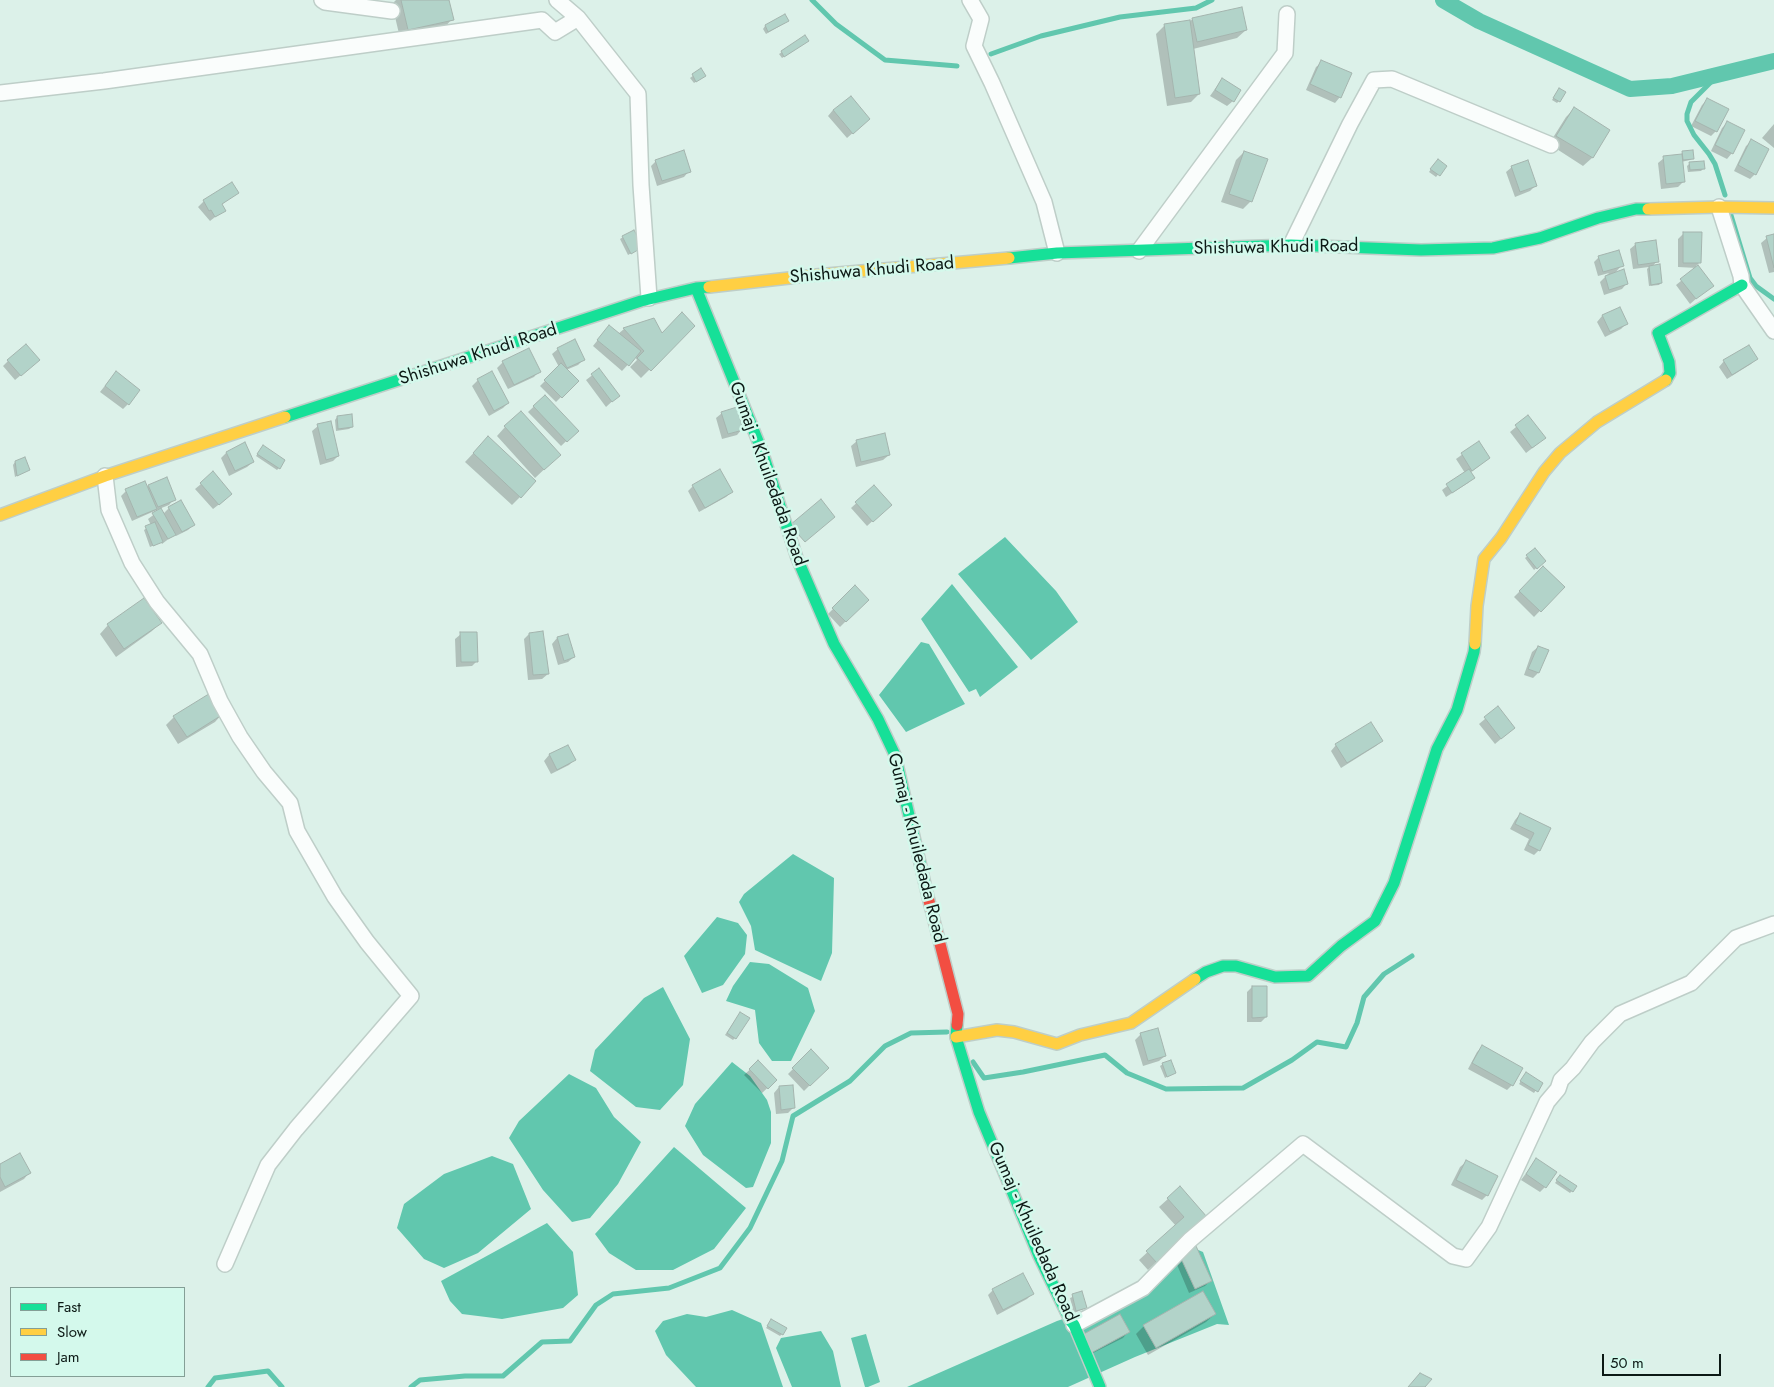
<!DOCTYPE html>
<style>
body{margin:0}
#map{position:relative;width:1774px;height:1387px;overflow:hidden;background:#dcf1e9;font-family:Jost,sans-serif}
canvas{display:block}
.legend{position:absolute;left:10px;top:1287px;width:175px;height:90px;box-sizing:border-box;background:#d4f9ec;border:1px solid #849f96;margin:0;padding:6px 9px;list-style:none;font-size:15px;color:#0c1915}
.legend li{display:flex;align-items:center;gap:10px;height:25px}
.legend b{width:25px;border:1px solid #849f96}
.scale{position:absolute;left:1602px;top:1354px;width:119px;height:22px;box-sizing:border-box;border:2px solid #0c1915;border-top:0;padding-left:6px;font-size:15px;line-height:18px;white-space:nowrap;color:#0c1915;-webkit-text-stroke:4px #d4f9ec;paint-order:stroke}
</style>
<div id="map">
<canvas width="1774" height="1387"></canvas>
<ul class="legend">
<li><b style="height:6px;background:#16e098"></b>Fast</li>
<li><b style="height:6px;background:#ffcf43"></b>Slow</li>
<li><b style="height:6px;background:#f24e42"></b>Jam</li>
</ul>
<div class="scale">50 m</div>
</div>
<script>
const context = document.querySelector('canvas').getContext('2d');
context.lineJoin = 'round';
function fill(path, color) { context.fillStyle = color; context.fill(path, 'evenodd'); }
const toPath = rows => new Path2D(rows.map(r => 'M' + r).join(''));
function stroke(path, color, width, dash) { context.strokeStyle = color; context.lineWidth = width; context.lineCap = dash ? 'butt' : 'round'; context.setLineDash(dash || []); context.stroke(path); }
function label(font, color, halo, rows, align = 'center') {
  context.font = font + ' Jost,sans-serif'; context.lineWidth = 5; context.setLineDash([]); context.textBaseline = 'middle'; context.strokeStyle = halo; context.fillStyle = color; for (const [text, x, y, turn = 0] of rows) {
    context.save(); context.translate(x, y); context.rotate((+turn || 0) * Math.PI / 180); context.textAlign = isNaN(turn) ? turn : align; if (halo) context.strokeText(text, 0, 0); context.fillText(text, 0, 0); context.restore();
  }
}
fill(toPath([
 [1005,537,1056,591,1078,622,1031,660,958,574],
 [952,584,1018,667,980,697,976,689,969,692,921,619],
 [921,642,929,644,965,704,906,732,879,695],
 [793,854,834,878,832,953,821,981,755,950,751,926,739,902,744,894],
 [717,917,738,923,747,935,745,954,723,985,702,993,684,956],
 [750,962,769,964,808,988,815,1011,791,1061,772,1061,759,1043,755,1010,726,1001,733,986],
 [663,987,690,1039,683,1085,660,1110,636,1107,590,1071,595,1050,644,998],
 [732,1062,750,1076,767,1100,771,1112,771,1143,753,1187,746,1188,703,1155,685,1126,695,1104],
 [569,1074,596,1088,614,1117,641,1142,618,1184,590,1218,572,1222,543,1190,509,1138,519,1121],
 [674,1147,746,1208,714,1249,673,1270,636,1270,609,1253,595,1234],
 [492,1156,513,1164,531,1209,478,1253,444,1268,424,1259,397,1228,404,1204,444,1174],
 [547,1223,573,1252,578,1295,563,1308,502,1319,462,1314,450,1301,441,1281],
 [1184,1244,1203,1252,1229,1325,1217,1324,1135,1357,1068,1387,907,1387,1057,1321,1126,1298],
 [732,1310,761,1323,783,1387,696,1387,666,1355,655,1331,663,1321,687,1314,706,1317],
 [821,1331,833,1351,841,1387,792,1387,776,1348,781,1338],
 [866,1334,880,1382,868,1387,865,1387,851,1338]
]), '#61c7ae');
fill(toPath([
 [396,0,448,0,452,19,444,28,400,38,392,4],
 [785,16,785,23,766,34,763,29,765,26],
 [1193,19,1246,30,1237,38,1193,49,1199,94,1191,102,1167,106,1156,34,1165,25,1190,21],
 [805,43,782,58,779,54,782,52],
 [1322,62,1340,97,1335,103,1306,90,1316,67],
 [701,70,702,78,694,83,690,78],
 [1222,79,1233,101,1227,106,1210,96],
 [1557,92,1559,101,1557,103,1552,100],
 [1707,100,1716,131,1711,136,1691,126,1702,105],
 [1574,109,1609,131,1592,158,1583,166,1549,144,1566,117],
 [833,110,863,124,847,138,828,116],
 [1728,122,1732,153,1727,159,1711,151,1722,128],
 [1774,124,1774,148,1762,138],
 [1752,141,1755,174,1750,179,1734,171,1746,146],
 [1244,152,1251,201,1243,209,1221,202,1236,160],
 [1683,153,1693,158,1690,160,1681,162,1683,182,1678,187,1661,189,1658,163,1664,158,1680,156],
 [656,161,689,171,684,177,657,186,651,166],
 [1435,163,1445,166,1436,177,1429,172],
 [1690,163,1703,169,1701,171,1688,172,1687,166],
 [1512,167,1535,186,1530,191,1515,197,1506,172],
 [237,193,221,205,224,210,210,221,198,207,204,201],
 [633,231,639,249,628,255,620,239],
 [1684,233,1700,262,1696,266,1712,285,1690,304,1676,285,1697,268,1678,267,1678,239],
 [1774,236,1774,272,1769,273,1761,243,1767,238],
 [1636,244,1657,261,1652,267,1661,283,1659,285,1649,286,1647,269,1649,267,1633,269,1630,249],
 [1599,257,1622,265,1614,274,1627,283,1622,289,1604,295,1600,282,1609,273,1598,276,1594,262],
 [1619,308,1626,324,1621,329,1605,337,1597,322,1602,316],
 [693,326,641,378,630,367,637,360,635,357,622,371,593,346,604,332,618,334,624,329,662,335],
 [528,349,539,371,534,377,508,389,497,368,503,362],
 [558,349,583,360,578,365,566,370,577,381,556,402,540,386,559,367,552,354],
 [1756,359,1751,364,1727,379,1719,367,1724,361],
 [8,361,33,365,15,380,3,366],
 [599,370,618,396,606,407,586,380],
 [111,378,128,404,123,409,100,392],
 [478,380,508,403,503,408,489,416,472,386],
 [545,396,577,431,561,446,528,412],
 [722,413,742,429,737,435,722,439,716,418],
 [337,417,352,427,349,429,336,431,335,420],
 [1528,417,1539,443,1526,453,1510,432],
 [318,426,338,456,333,461,320,465,312,431],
 [505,427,551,463,535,478,497,436],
 [857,441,889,455,883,460,856,467,851,446],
 [1478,443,1489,458,1470,473,1473,478,1468,483,1446,497,1442,490,1465,473,1456,459],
 [480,446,520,497,512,505,465,462],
 [261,449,279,468,277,470,256,456],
 [226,453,253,462,247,467,229,476,221,458],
 [15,462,28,470,15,477,13,465],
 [201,484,226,499,213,509,195,489],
 [149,486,174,499,169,505,159,509,163,514,169,508,193,525,188,530,176,536,175,534,162,544,161,542,150,547,144,530,151,525,148,519,160,510,159,509,132,521,121,496,126,491,147,488],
 [693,486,731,492,726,497,699,512,688,491],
 [874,487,890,505,867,526,851,508],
 [1535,550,1544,561,1534,570,1525,558],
 [1543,568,1563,587,1534,617,1514,597],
 [855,587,867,600,840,627,828,614],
 [160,623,152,631,116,657,100,634,108,625],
 [461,634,477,661,472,666,456,667,455,639],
 [529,634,548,674,542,679,528,680,524,639],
 [567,635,574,657,568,662,558,665,552,644,557,638],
 [1538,647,1538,673,1533,678,1524,675,1532,652],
 [1498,708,1508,733,1495,744,1479,724],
 [223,713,215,722,178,744,166,725,174,717],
 [1371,724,1381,741,1376,746,1341,768,1331,751,1336,745],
 [567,746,574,760,569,765,551,774,544,761,549,755],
 [1520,814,1550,829,1539,850,1534,855,1524,850,1529,839,1510,829,1515,820],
 [1252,987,1266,1017,1261,1022,1247,1022,1247,992],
 [738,1016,735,1038,733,1040,725,1035],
 [1141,1034,1165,1056,1159,1061,1143,1066,1135,1040],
 [1482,1047,1512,1085,1507,1090,1468,1069,1477,1052],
 [811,1051,827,1068,804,1091,788,1074],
 [758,1062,776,1080,762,1093,744,1075],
 [1163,1064,1174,1073,1165,1078,1160,1066],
 [1524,1076,1541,1083,1534,1093,1519,1084],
 [779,1087,793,1108,788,1113,776,1114,774,1093],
 [1536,1160,1545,1187,1540,1192,1521,1180],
 [1466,1162,1487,1195,1482,1200,1451,1185,1460,1167],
 [0,1166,29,1173,24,1179,0,1192],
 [1558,1179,1572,1191,1570,1193,1555,1183],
 [1180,1188,1197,1226,1148,1270,1139,1260,1176,1226,1159,1207],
 [1180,1255,1211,1280,1205,1286,1189,1293,1175,1260],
 [993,1290,1032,1294,1027,1299,997,1315,988,1295],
 [1082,1293,1086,1308,1074,1313,1070,1298],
 [1215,1314,1206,1322,1148,1355,1136,1334,1144,1326],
 [771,1321,782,1334,780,1336,766,1328],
 [1128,1332,1123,1338,1085,1357,1077,1341]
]), '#0003');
stroke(toPath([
 [812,0,836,24,885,60,957,66],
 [991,54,1041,36,1120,17,1196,8,1212,0],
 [1712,76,1711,82,1691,102,1687,114,1687,121,1694,135,1709,154,1715,164,1725,195],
 [1730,212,1750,278,1756,286,1774,299],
 [973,1062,984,1078,1023,1072,1105,1055,1127,1073,1166,1089,1243,1088,1292,1060,1317,1042,1346,1047,1357,1023,1364,997,1384,974,1412,956],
 [208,1387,215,1378,268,1371,282,1387],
 [411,1387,420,1380,465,1376,503,1376,542,1342,570,1341,596,1305,613,1294,669,1288,720,1268,750,1228,782,1161,793,1116,850,1081,885,1046,911,1033,947,1032]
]), '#61c7ae', 5);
stroke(toPath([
 [1443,0,1479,21,1630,89,1672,86,1774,61]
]), '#61c7ae', 16);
const building = toPath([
 [401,0,449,0,454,20,408,30,401,0],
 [1242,7,1247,30,1197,42,1192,18,1242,7],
 [785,14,789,21,768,32,765,25,785,14],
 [1190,20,1200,94,1175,98,1164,24,1190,20],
 [805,35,809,41,784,57,781,51,805,35],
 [1321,60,1352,73,1341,98,1310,84,1321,60],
 [701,68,706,76,696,82,692,74,701,68],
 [1222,78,1241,90,1234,102,1215,90,1222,78],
 [1559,88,1566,92,1560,102,1553,98,1559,88],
 [851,96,870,119,853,134,833,110,851,96],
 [1707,98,1729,109,1717,132,1695,121,1707,98],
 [1574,107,1610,130,1593,158,1556,136,1574,107],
 [1727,121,1745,130,1733,154,1715,145,1727,121],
 [1751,139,1769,149,1756,175,1738,165,1751,139],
 [684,150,691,172,662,181,655,160,684,150],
 [1693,150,1694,159,1683,160,1682,151,1693,150],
 [1244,151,1268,159,1252,202,1229,194,1244,151],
 [1682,154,1685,182,1666,184,1663,156,1682,154],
 [1438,159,1447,166,1440,176,1430,169,1438,159],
 [1528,160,1537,186,1520,192,1511,166,1528,160],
 [1704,161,1705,169,1690,170,1689,162,1704,161],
 [232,182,239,193,222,204,226,211,215,217,211,210,209,211,203,200,232,182],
 [634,230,643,247,631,254,622,236,634,230],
 [1683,232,1702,232,1701,263,1683,263,1683,232],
 [1774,234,1774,268,1766,236,1774,234],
 [1656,240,1659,262,1638,265,1635,243,1656,240],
 [1619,250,1624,266,1603,272,1598,256,1619,250],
 [1660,264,1662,283,1651,285,1649,266,1660,264],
 [1698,265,1714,286,1696,299,1680,279,1698,265],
 [1624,269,1628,284,1609,290,1605,276,1624,269],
 [1620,307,1628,324,1610,332,1602,315,1620,307],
 [682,312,695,326,651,371,637,358,644,351,623,328,654,318,662,333,682,312],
 [609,325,641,351,629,366,597,340,609,325],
 [575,339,585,360,567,368,557,348,575,339],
 [26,344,40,360,21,376,7,360,26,344],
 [1749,345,1758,359,1732,375,1723,360,1749,345],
 [529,348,541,372,514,385,502,361,529,348],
 [561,363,579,381,562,398,544,380,561,363],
 [599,368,620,396,612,402,591,374,599,368],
 [116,371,140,390,129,405,105,386,116,371],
 [492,371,509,403,494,411,477,379,492,371],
 [545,395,579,431,567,442,533,406,545,395],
 [737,407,743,430,728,434,721,412,737,407],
 [521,411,561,455,544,470,504,426,521,411],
 [352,414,353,427,338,429,337,416,352,414],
 [1528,415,1546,438,1532,448,1515,425,1528,415],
 [331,421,339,456,326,460,317,424,331,421],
 [885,433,890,455,861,462,856,440,885,433],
 [488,436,536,481,521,498,473,453,488,436],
 [1479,441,1490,458,1472,471,1461,453,1479,441],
 [245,442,254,462,235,471,226,452,245,442],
 [263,445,285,460,280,469,257,454,263,445],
 [25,457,30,470,17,476,15,461,25,457],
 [720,469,733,492,705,508,692,485,720,469],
 [1469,469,1475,478,1452,493,1446,484,1469,469],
 [213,471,232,494,219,505,200,483,213,471],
 [167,477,176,500,158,507,148,485,167,477],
 [145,481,157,509,137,517,125,489,145,481],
 [874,485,892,505,873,522,855,502,874,485],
 [821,499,835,517,805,542,790,525,821,499],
 [181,500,195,525,182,532,168,507,181,500],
 [161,508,176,535,168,539,152,513,161,508],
 [155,522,163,542,153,546,145,526,155,522],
 [1535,548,1546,561,1537,569,1526,555,1535,548],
 [1543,566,1565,587,1541,612,1519,591,1543,566],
 [855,585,869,600,846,622,832,608,855,585],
 [144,598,162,623,124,649,107,624,144,598],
 [543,631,549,674,533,675,529,633,543,631],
 [460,632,477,632,478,662,461,662,460,632],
 [568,634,575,657,564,661,557,637,568,634],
 [1538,646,1549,650,1539,673,1528,669,1538,646],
 [212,692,225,713,187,737,173,716,212,692],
 [1498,706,1515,728,1501,739,1484,717,1498,706],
 [1371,722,1383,741,1347,763,1335,744,1371,722],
 [568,745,576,760,557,770,549,754,568,745],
 [1520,813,1551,828,1540,851,1528,845,1534,833,1515,824,1520,813],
 [1252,986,1267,986,1267,1017,1252,1018,1252,986],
 [740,1012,750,1018,736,1039,727,1033,740,1012],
 [1158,1028,1166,1056,1148,1061,1140,1033,1158,1028],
 [1482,1045,1523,1068,1513,1086,1472,1063,1482,1045],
 [811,1049,829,1068,810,1086,792,1068,811,1049],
 [758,1060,777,1080,768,1089,749,1069,758,1060],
 [1171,1060,1176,1073,1167,1077,1162,1063,1171,1060],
 [1526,1072,1543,1083,1538,1092,1520,1081,1526,1072],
 [793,1085,795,1108,781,1110,779,1086,793,1085],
 [20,1153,31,1173,5,1187,0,1177,0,1164,20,1153],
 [1536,1158,1557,1172,1546,1188,1526,1174,1536,1158],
 [1466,1160,1498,1176,1488,1196,1456,1180,1466,1160],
 [1560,1175,1577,1186,1573,1192,1556,1180,1560,1175],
 [1180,1186,1207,1217,1157,1263,1146,1251,1184,1217,1167,1198,1180,1186],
 [1196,1246,1212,1281,1195,1289,1179,1254,1196,1246],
 [1023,1273,1034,1294,1003,1310,992,1289,1023,1273],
 [1082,1291,1087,1308,1076,1311,1072,1294,1082,1291],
 [1203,1291,1216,1314,1156,1348,1143,1325,1203,1291],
 [1120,1314,1130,1332,1091,1353,1082,1335,1120,1314],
 [771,1319,787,1328,783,1335,767,1326,771,1319],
 [1420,1373,1432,1379,1425,1387,1408,1387,1420,1373]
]);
fill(building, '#b2d3c9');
stroke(building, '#a4b4ae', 1);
const street = toPath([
 [322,0,325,2,392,11],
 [557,0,578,18,638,94,641,185,649,298],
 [970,0,981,19,974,46,992,83,1044,202,1057,253],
 [0,93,104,81,542,20,555,32,578,18],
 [1719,207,1741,276,1742,285,1774,331],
 [1291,245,1350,124,1374,80,1392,79,1551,145],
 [1139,251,1285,53,1287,14],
 [105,476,109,510,132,563,157,602,200,654,220,701,240,737,264,772,290,803,297,831,335,897,367,942,411,996,296,1129,268,1165,225,1264],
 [1074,1325,1143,1288,1190,1240,1303,1144,1453,1256,1466,1259,1489,1227,1547,1102,1558,1089,1561,1080,1573,1068,1592,1042,1620,1014,1691,983,1736,938,1774,924]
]);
const fast = toPath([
 [1009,258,1057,253,1291,245,1421,250,1493,248,1540,238,1598,218,1636,209,1648,209],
 [696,288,762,451,797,558,834,644,878,719,895,755,928,897],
 [1666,380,1670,373,1669,362,1658,333,1742,285],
 [285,417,641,301,696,288,709,287],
 [1195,979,1206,972,1223,966,1236,966,1275,977,1308,976,1341,946,1375,921,1394,883,1437,749,1457,710,1474,652,1475,644],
 [957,1025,956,1037,979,1112,1039,1256,1070,1320,1074,1325,1100,1387]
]);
const slow = toPath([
 [1648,209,1719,207,1774,208],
 [709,287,816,275,1009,258],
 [0,515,105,476,285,417],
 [1475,644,1477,606,1484,559,1501,538,1544,472,1560,453,1597,422,1666,380],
 [956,1037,997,1030,1014,1032,1057,1044,1080,1035,1131,1023,1195,979]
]);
const jam = toPath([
 [928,897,958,1014,957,1025]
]);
stroke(street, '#becec8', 18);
stroke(fast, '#becec8', 14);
stroke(slow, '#becec8', 14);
stroke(jam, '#becec8', 14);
stroke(street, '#fafdfc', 15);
stroke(fast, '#16e098', 11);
stroke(slow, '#ffcf43', 11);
stroke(jam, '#f24e42', 11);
label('18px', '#0c1915', '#d4f9ec', [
 ["Shishuwa Khudi Road",1276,248,-1],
 ["Shishuwa Khudi Road",872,271,-5],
 ["Shishuwa Khudi Road",478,355,-18],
 ["Gumaj - Khuiledada Road",767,474,70],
 ["Gumaj - Khuiledada Road",916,848,76],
 ["Gumaj - Khuiledada Road",1032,1232,66]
]);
</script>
